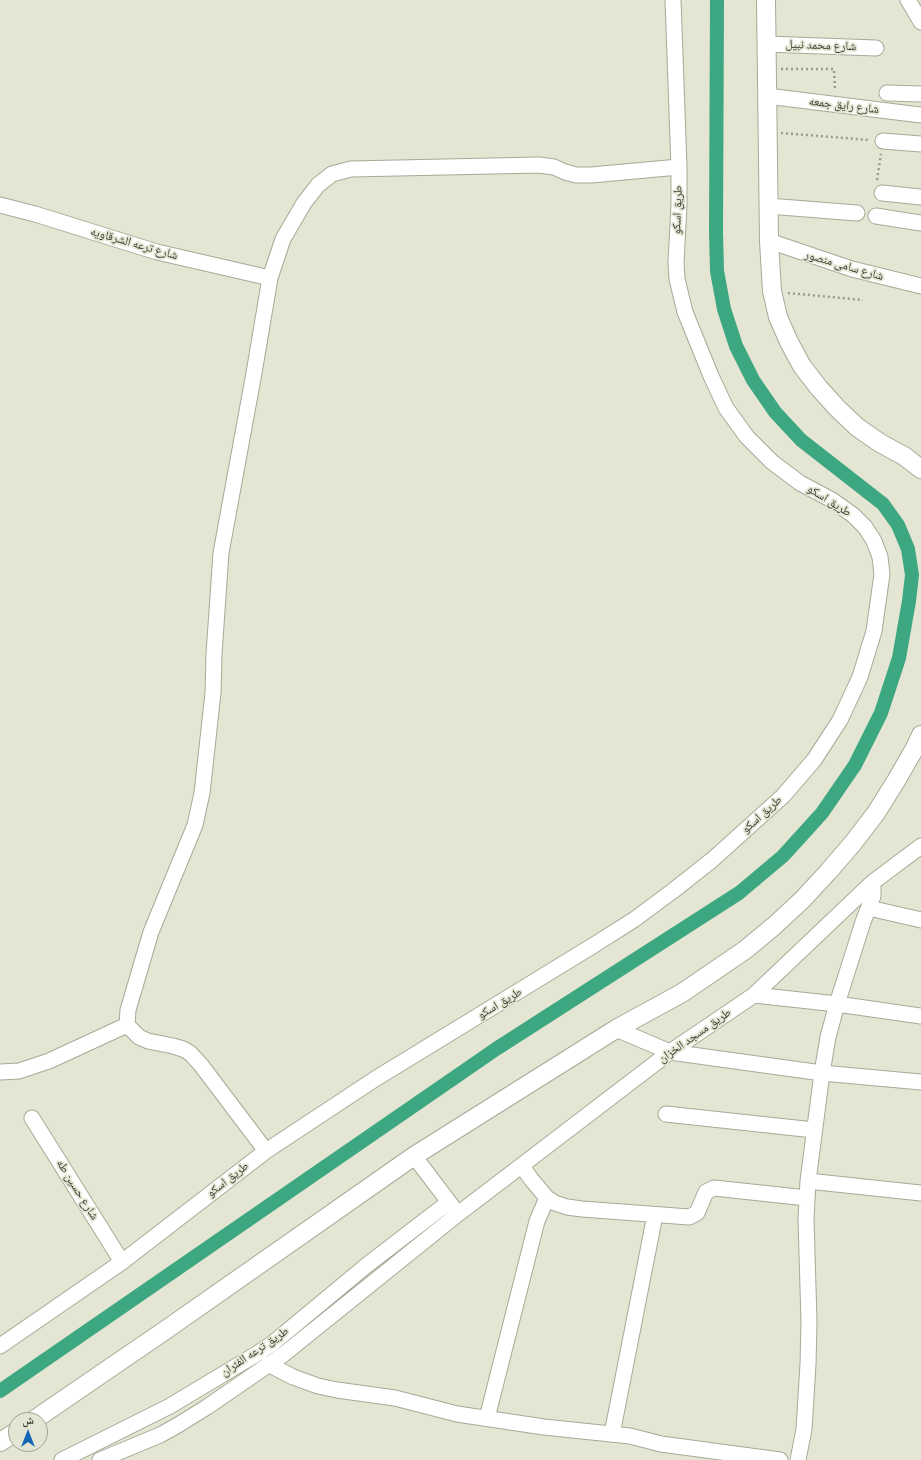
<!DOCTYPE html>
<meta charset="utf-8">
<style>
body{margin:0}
#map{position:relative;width:921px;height:1460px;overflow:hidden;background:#e4e5d2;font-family:"Roboto Condensed","Noto Naskh Arabic",sans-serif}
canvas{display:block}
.north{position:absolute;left:8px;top:1412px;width:40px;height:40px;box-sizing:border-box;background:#e4e5d2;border:1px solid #a1a293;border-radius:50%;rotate:0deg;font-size:11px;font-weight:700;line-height:16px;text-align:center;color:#3c3d35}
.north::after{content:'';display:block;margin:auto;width:14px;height:18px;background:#1367b5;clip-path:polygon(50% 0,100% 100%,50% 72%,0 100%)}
</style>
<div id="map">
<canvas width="921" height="1460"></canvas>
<div class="north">ش</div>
</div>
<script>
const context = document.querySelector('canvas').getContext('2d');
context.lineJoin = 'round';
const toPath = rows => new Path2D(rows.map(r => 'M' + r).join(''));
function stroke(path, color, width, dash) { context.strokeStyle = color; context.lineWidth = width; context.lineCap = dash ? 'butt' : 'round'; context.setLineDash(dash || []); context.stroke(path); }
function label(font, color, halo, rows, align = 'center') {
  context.font = font + ' "Roboto Condensed","Noto Naskh Arabic",sans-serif'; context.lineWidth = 3.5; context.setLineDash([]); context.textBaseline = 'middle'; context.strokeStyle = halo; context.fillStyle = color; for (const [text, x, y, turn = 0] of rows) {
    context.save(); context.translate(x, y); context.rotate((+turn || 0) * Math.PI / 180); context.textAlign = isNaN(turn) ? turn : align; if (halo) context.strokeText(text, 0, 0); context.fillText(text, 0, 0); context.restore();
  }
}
stroke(toPath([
 [0,1391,496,1049,739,893,783,856,822,813,855,765,881,713,899,658,909,601,912,575,908,549,898,525,883,504,801,440,775,412,753,380,736,346,724,309,717,271,716,232,717,0]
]), '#3ca781', 14);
const minor = toPath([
 [908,0,921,22],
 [766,44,876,48],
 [887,93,921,94],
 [767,96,921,115],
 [883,141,921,144],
 [882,193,921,197],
 [0,205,35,214,157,252,270,278],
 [768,206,857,213],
 [876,216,921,223],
 [769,241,852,269,921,286],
 [873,882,873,896,863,922,837,1004,921,1016],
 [869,908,921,920],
 [754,995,837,1004,828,1037,822,1073,808,1181,806,1219,809,1322,808,1364,804,1429,798,1460],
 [616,1029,670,1052,822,1073,921,1082],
 [0,1072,19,1071,49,1061,127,1025],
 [666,1114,814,1130],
 [32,1118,122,1262],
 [266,1151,201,1065,190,1053,183,1049,173,1046,148,1041,139,1037,127,1025,128,1010,151,932,195,825,202,793,213,693,214,654,221,553,254,373,270,278,283,239,304,203,318,185,332,174,351,169,539,165,554,167,565,172,576,175,591,175,679,167],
 [414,1156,455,1210],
 [522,1166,531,1179,547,1198,555,1203,567,1207,582,1209,689,1217,697,1213,706,1192,714,1188,807,1198],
 [808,1181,921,1193],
 [0,1346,122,1262,266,1151,375,1079,594,945,635,919,674,890,712,860,783,796,814,760,840,720,860,677,874,631,882,574,880,557,874,541,865,527,853,515,832,500,800,483,772,462,747,437,726,408,711,376,685,312,677,279,676,262,679,205,679,167,673,0],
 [268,1364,293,1377,318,1386,337,1390,395,1398,457,1414,544,1427,630,1436,661,1444,780,1460],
 [487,1418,537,1221,547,1198],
 [612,1434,655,1215],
 [62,1460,170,1406,255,1355,273,1343,367,1265,449,1202],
 [100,1460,160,1435,178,1425,207,1407,284,1354,458,1214,670,1052,754,995,873,882,921,846]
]);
const tertiary = toPath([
 [766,0,769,241,772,291,778,317,789,342,802,366,819,388,837,408,857,427,880,443,904,456,921,469],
 [34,1420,167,1329,414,1156,616,1029,682,993,745,950,774,926,802,900,828,872,853,843,876,813,896,781,915,748,921,735],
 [0,1442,16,1432]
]);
stroke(minor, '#a8a997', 17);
stroke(tertiary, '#a8a997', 20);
stroke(toPath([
 [781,69,834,69,835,91],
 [781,133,870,140],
 [877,180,881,154],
 [788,293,863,300]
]), '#9a9b8d', 2.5, [2, 3]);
stroke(minor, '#fff', 15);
stroke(tertiary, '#fff', 18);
label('12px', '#3c3d35', '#e4e5d2', [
 ["شارع محمد نبيل",821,46,2],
 ["شارع رايق جمعه",844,106,7],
 ["طريق اسكو",678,210,-88],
 ["شارع ترعه الشرقاويه",134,244,16],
 ["شارع سامى منصور",844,266,16],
 ["طريق اسكو",829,501,32],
 ["طريق اسكو",762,815,-42],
 ["طريق اسكو",500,1004,-31],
 ["طريق مسجد الخزان",695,1036,-35],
 ["طريق اسكو",228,1180,-38],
 ["شارع حسين طه",77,1190,58],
 ["طريق ترعه الفئران",255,1352,-34]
]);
</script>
